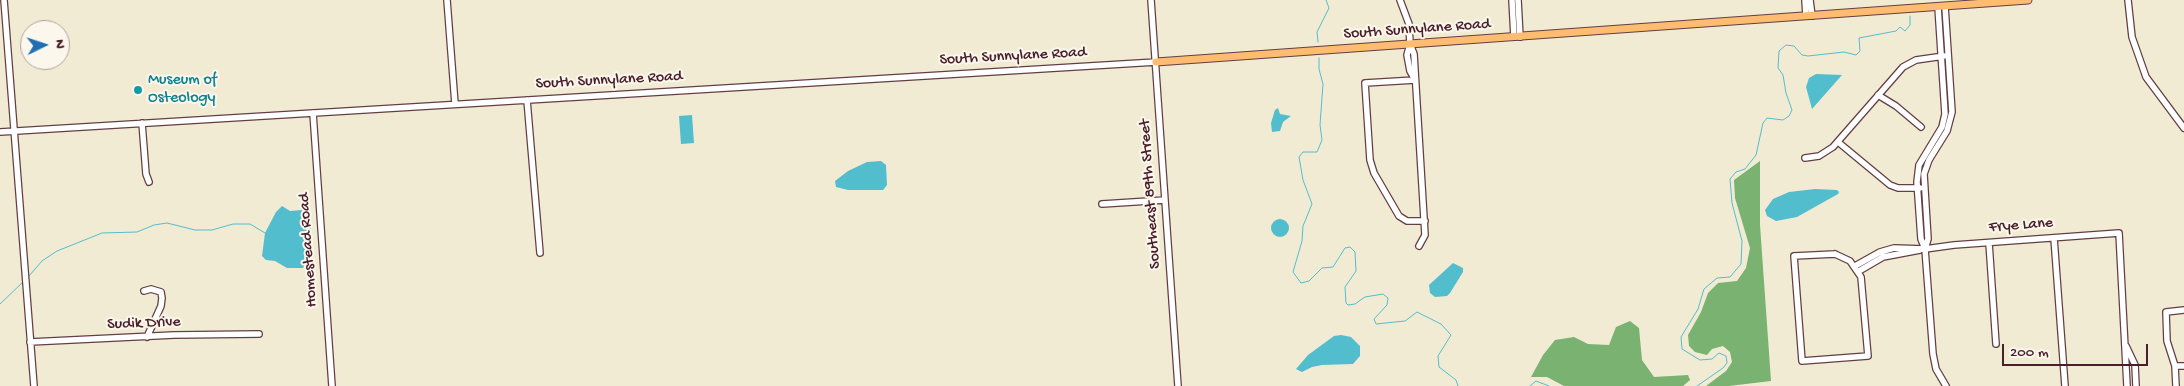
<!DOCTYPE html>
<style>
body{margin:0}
#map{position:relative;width:2184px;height:386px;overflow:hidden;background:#f1ebd3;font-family:"Gochi Hand",sans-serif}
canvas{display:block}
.north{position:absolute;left:20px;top:20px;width:50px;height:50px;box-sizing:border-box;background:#fbf7ec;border:1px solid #b4a19f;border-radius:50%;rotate:86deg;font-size:14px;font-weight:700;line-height:20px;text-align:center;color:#4a1f2b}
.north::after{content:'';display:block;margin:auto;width:18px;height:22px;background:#1f6fb2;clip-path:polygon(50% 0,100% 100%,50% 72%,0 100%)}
.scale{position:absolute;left:2002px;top:344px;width:146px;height:22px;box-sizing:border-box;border:2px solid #4a1f2b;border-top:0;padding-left:6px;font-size:15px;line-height:18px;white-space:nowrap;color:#4a1f2b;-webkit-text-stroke:4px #fbf7ec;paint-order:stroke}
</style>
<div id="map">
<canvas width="2184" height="386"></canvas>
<div class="north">N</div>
<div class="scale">200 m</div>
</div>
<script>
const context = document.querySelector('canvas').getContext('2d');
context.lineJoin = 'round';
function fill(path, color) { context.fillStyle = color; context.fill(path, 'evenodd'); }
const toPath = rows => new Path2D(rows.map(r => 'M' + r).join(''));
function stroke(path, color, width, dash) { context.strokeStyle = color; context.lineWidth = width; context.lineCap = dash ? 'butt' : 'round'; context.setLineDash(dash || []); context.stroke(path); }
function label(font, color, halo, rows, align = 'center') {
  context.font = font + ' "Gochi Hand",sans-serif'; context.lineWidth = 4; context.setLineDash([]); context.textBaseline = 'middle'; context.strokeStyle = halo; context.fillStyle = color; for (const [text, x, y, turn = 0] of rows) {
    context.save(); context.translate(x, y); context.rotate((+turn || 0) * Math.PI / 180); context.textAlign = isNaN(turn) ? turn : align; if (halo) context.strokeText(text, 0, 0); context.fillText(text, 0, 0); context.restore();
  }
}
fill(toPath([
 [1760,161,1760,225,1771,381,1729,386,1706,386,1726,371,1732,362,1730,352,1723,346,1712,349,1707,355,1695,352,1689,346,1688,335,1701,312,1708,293,1718,283,1737,281,1746,268,1750,248,1735,198,1734,180],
 [1630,321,1639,328,1642,360,1654,377,1688,375,1690,380,1683,386,1564,386,1547,377,1531,377,1543,355,1555,340,1574,337,1588,344,1609,345,1616,327]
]), '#79b271');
fill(toPath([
 [1816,74,1842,75,1812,109,1806,87,1809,78],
 [1278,108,1280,114,1291,116,1283,122,1280,131,1272,132,1271,123,1275,110],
 [692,115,694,143,681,144,679,116],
 [881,161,886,165,887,185,883,190,848,190,836,187,835,181,848,171,867,162],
 [1815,189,1837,190,1839,192,1838,194,1797,217,1776,221,1767,216,1765,210,1773,199,1789,192],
 [282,206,290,211,302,210,306,214,307,221,311,226,310,254,303,268,287,268,275,261,266,260,262,256,265,233,276,212],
 '1271 228a9 9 0 1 1 18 0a9 9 0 1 1-18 0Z',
 [1453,263,1463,268,1463,272,1450,293,1447,296,1435,297,1430,293,1429,285],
 [1341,335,1351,337,1360,346,1360,356,1353,364,1322,365,1312,367,1302,372,1296,369,1308,355,1334,336]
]), '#52bdcd');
stroke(toPath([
 [1318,42,1317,32,1329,8,1326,0],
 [1319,58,1319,69,1323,84,1320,125,1322,140,1317,152,1303,152,1299,157,1303,180,1312,204,1303,226,1302,241,1293,272,1301,283,1309,281,1322,268,1333,267,1345,248,1350,247,1355,252,1356,271,1345,287,1346,303,1348,305,1355,304,1365,297,1383,294,1388,298,1387,305,1374,319,1376,324,1405,321,1417,312,1441,324,1451,335,1438,356,1439,367,1456,380,1458,386],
 [29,276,42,261,57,251,102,233,137,232,154,225,167,223,195,230,212,230,233,224,250,224,265,233],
 [0,304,24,281],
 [1530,386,1536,381,1549,386],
 [1697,386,1723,368,1727,363,1726,356,1719,353,1712,359,1700,360,1682,349,1681,337,1698,309,1704,289,1717,278,1730,277,1741,264,1742,241,1732,203,1730,179,1736,172,1745,169,1756,155,1763,123,1767,118,1783,120,1789,116,1792,110,1786,93,1783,75,1778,68,1779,51,1786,45,1794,46,1802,55,1808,56,1844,52,1856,55,1860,51,1859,38,1896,31,1900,27,1905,31,1910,25,1910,16]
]), '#52bdcd', 1);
const minor = toPath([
 [4,0,34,386],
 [447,0,455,104],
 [1151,0,1178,386],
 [1400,0,1409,24,1410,44,1407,55,1410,71,1415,80],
 [1512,0,1514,37],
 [1518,0,1520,37],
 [1805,0,1806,16],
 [1810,0,1812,16],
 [2128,0,2132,37,2146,77,2184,128],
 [1938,7,1945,114,1942,127,1919,165,1917,182,1921,239,1925,249,1933,354,1936,369,1946,386],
 [1410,44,1414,54,1425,235,1419,246],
 [1415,80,1365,83,1370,160,1374,173,1399,216,1407,221,1425,221],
 [1878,95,1896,106,1921,127],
 [527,100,540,253],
 [313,113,332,386],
 [142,123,146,174,149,182],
 [0,132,1156,62],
 [1838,142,1890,185,1898,188,1920,188],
 [1805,158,1819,156,1833,147,1903,67,1916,60,1944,56],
 [1102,204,1165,200],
 [2054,238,2065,386],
 [1989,243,1996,344],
 [1925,249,1928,239,1924,174,1929,160,1947,131,1952,112,1945,6],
 [1835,254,1850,261,1861,277,1868,356,1802,361,1794,256,1835,254],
 [1855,266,1880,252,1894,248,1925,249,1954,245,2119,233,2127,386],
 [1859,271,1883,257,1920,250],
 [144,291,151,289,161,292,162,298,161,306,147,337],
 [30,342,174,335,259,334],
 [2126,346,2135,365,2136,386],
 [2175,366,2184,366],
 [2176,386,2175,366,2167,341,2166,312,2184,310]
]);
const major = toPath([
 [1156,62,2028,0]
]);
stroke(minor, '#633e44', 8);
stroke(major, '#633e44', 9);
stroke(minor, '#fff', 5.5);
stroke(major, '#fdbc70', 7);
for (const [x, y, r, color] of [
 [138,90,5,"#0f9aa8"]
]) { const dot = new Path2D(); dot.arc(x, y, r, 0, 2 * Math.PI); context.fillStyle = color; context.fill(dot); stroke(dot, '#fbf7ec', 2); }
label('16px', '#4a1f2b', '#fbf7ec', [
 ["South Sunnylane Road",1417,30,-4],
 ["South Sunnylane Road",1013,57,-3],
 ["South Sunnylane Road",609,81,-3],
 ["Southeast 89th Street",1151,194,-94],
 ["Frye Lane",2021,226,-4],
 ["Homestead Road",309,250,-94],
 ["Sudik Drive",144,324,-2]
]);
label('16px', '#0d838f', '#fbf7ec', [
 ["Museum of",148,81],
 ["Osteology",148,99]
], 'left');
</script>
